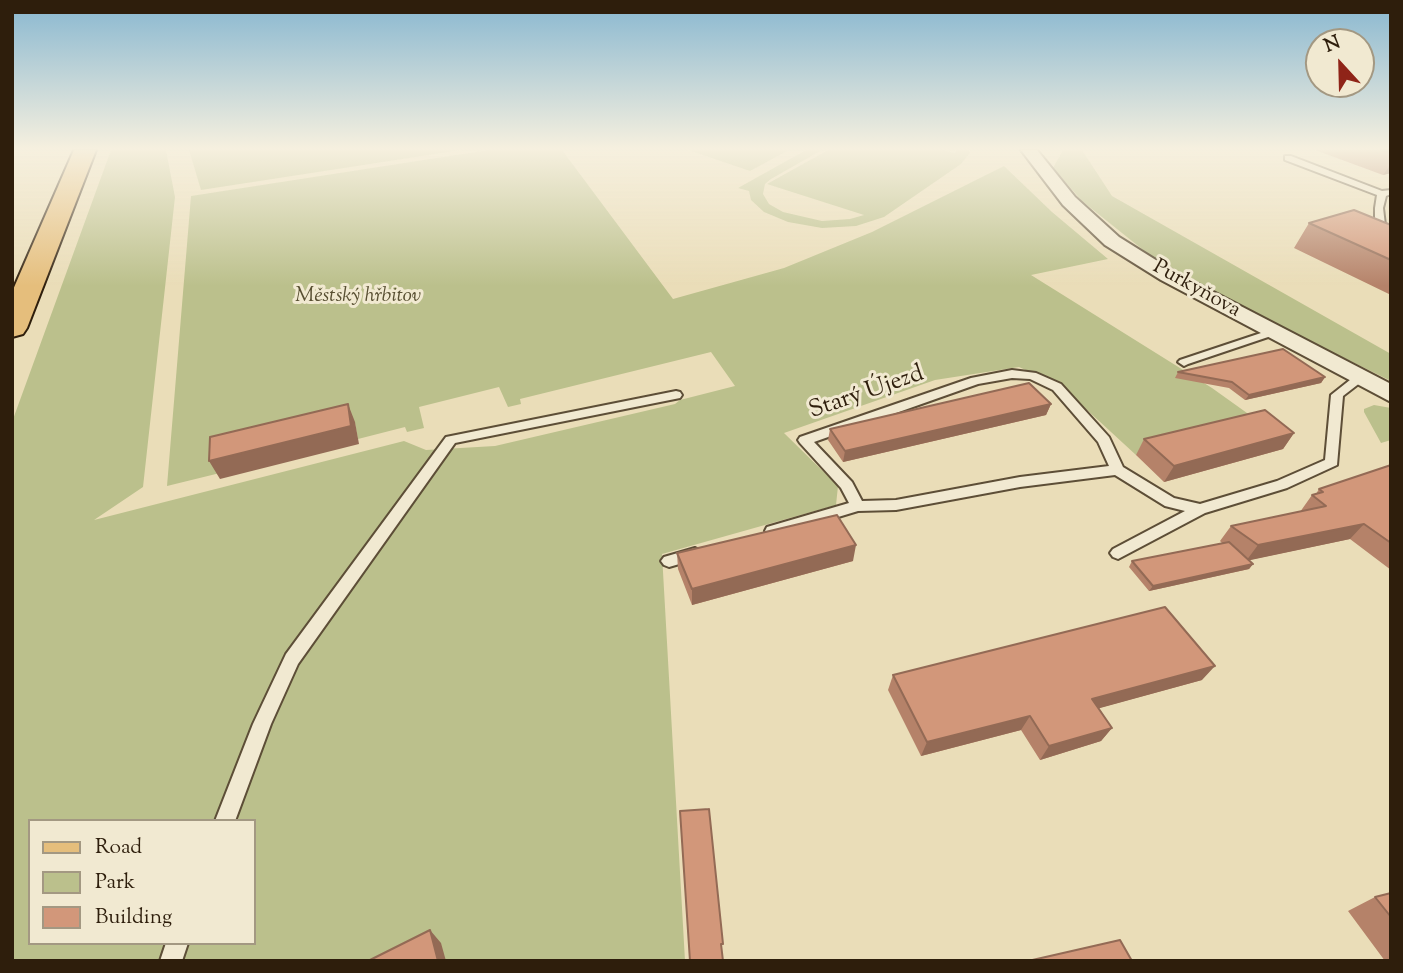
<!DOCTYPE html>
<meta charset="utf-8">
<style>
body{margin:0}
#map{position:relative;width:1403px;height:973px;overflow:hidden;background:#eaddb8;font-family:"Sorts Mill Goudy",serif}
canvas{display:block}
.frame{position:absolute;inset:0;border:14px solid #2e1e0c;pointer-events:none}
.legend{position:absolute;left:28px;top:819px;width:228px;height:126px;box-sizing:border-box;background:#f1e9d1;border:2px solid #a39882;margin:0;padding:9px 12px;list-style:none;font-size:21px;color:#2e1e0c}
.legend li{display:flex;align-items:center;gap:14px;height:35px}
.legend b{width:35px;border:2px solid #a39882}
.north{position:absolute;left:1305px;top:28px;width:70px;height:70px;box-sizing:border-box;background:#f1e9d1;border:2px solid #a39882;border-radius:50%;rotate:338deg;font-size:19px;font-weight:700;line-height:28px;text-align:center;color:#2e1e0c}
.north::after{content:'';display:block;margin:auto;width:24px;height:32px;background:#8f2418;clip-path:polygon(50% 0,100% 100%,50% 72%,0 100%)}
</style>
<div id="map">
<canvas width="1403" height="973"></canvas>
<div class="frame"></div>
<ul class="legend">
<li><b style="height:9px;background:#e5be7c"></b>Road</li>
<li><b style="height:19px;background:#bbc08c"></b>Park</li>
<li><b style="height:19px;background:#d2977a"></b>Building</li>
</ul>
<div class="north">N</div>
</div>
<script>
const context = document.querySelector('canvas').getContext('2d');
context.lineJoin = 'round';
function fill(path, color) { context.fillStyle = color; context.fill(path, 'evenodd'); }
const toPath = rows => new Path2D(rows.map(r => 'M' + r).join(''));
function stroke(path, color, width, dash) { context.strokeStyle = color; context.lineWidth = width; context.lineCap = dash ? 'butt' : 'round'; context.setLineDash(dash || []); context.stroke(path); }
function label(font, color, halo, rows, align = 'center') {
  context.font = font + ' "Sorts Mill Goudy",serif'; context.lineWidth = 6; context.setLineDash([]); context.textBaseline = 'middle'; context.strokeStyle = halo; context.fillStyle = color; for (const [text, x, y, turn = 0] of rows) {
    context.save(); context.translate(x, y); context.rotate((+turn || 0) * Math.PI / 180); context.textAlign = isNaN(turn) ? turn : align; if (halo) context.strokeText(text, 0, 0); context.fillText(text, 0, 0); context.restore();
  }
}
fill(toPath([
 [111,150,166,150,175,197,143,487,94,520,404,441,426,450,495,446,675,404,680,400,735,386,711,352,520,399,521,404,508,407,499,387,419,407,424,428,407,432,405,427,358,439,355,423,220,473,167,486,191,196,488,150,562,150,673,299,784,268,872,232,1004,166,1052,212,1108,259,1031,275,1212,388,1254,418,1136,455,1061,386,1019,367,935,380,784,433,838,486,836,505,662,554,685,961,12,961,12,422],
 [30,821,254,821,254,943,30,943],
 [189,150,461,150,201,190],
 [688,150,789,150,750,171],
 [806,150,822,150,771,179,765,184,763,194,769,204,783,212,822,221,850,219,864,215,767,184,828,150,943,150,955,153,956,150,969,150,970,153,961,164,884,217,856,226,822,228,788,222,764,212,751,200,749,191,738,188],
 [1063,150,1082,150,1112,196,1391,354,1391,381,1204,289,1152,257,1082,201,1053,168],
 [1374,405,1391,408,1391,440,1381,443,1364,412,1364,409]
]), '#bbc08c');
const lane = toPath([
 [1285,156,1291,156,1382,191,1391,190,1391,194,1386,196,1383,208,1385,225,1391,229,1391,237,1375,226,1375,208,1377,195,1285,160,1285,156],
 [1273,329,1277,330,1277,334,1188,364,1184,366,1178,362,1180,360,1273,329],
 [1012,370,1036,373,1061,384,1109,437,1123,467,1174,498,1200,504,1277,481,1325,460,1331,395,1355,376,1359,375,1365,379,1343,396,1337,465,1287,488,1205,513,1118,559,1113,557,1110,553,1113,549,1185,511,1165,506,1115,475,1020,487,896,510,858,511,772,537,767,535,765,531,767,527,849,503,841,488,800,443,798,440,800,437,971,378,1012,370],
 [1012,378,1030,379,1053,390,1098,442,1109,466,1020,477,896,500,862,501,852,482,814,442,978,384,1012,378],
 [676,391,680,392,682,395,680,398,455,443,298,664,271,724,235,821,215,821,253,724,286,654,446,437,676,391],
 [695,548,700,550,703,554,700,558,669,567,664,565,661,561,664,557,695,548],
 [166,943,188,943,182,961,160,961,166,943]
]);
const street = toPath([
 [1021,150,1037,150,1075,197,1119,237,1175,272,1391,384,1391,402,1161,280,1105,245,1063,205,1021,150]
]);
const primary = toPath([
 [74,150,96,150,27,328,23,334,12,337,12,292,74,150]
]);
stroke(lane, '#5d4e37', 4);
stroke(street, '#5d4e37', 4);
stroke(primary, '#2e1e0c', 4);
fill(lane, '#f1e9d1');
fill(street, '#f1e9d1');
fill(primary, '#e5be7c');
fill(toPath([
 [1315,150,1391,150,1391,173,1383,175],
 [1309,223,1391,225,1391,295,1294,248],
 [1178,372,1325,377,1321,383,1245,400,1229,388,1175,378],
 [1051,404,1046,415,843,462,828,440,830,429],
 [1294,433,1283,449,1164,482,1136,455,1144,439],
 [1391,465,1391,570,1350,539,1249,560,1253,564,1249,569,1149,591,1129,567,1132,561,1222,543,1220,541,1231,526,1300,512,1312,495,1316,494,1319,489],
 [677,553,853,561,692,605,678,569],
 [893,675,1202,680,1099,708,1112,728,1101,741,1040,760,1021,730,921,756,888,690],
 [1391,893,1391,961,1385,961,1348,911,1375,897]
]), '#b58269');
fill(toPath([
 [1391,164,1391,173,1383,175],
 [1325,377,1321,383,1245,400,1249,395],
 [348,404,355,422,359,444,220,479,209,461],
 [1051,404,1046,415,843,462,845,451],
 [1294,433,1283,449,1164,482,1174,466],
 [1364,524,1350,539,1246,561,1258,545],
 [856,545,853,561,692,605,692,589],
 [1253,564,1249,569,1149,591,1153,586],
 [1215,666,1202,680,1082,713,1092,699],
 [1030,716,1021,730,921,756,927,742],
 [1112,728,1101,741,1040,760,1049,746],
 [430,930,441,943,446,961,438,961]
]), '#936a55');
const building = toPath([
 [1381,150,1391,150,1391,153,1381,150],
 [1354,210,1391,225,1391,260,1309,223,1354,210],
 [1283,349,1325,377,1249,395,1232,382,1178,372,1283,349],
 [1029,383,1051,404,845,451,830,429,1029,383],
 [348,404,351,426,209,461,210,437,348,404],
 [1265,410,1294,433,1174,466,1144,439,1265,410],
 [1391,465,1391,543,1364,524,1258,545,1231,526,1326,506,1312,495,1323,492,1319,489,1391,465],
 [837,515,856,545,692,589,677,553,837,515],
 [1229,542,1253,564,1153,586,1132,561,1229,542],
 [1165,607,1215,666,1092,699,1112,728,1049,746,1030,716,927,742,893,675,1165,607],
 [709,809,723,944,721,944,723,961,690,961,680,811,709,809],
 [1391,893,1391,917,1375,897,1391,893],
 [430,930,438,961,368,961,430,930],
 [1120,940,1132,961,1028,961,1120,940]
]);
fill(building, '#d2977a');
stroke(building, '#936a55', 2);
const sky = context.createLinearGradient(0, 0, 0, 286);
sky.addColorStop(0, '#88b7d0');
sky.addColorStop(0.52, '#f6f0df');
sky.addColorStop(1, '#f6f0df00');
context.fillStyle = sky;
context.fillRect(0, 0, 1403, 286);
label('21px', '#2e1e0c', '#f1e9d1', [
 ["Purkyňova",1196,290,29]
]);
label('italic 21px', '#584f32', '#f1e9d1', [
 ["Městský hřbitov",358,297]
]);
label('24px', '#2e1e0c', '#f1e9d1', [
 ["Starý Újezd",867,394,-19]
]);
</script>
